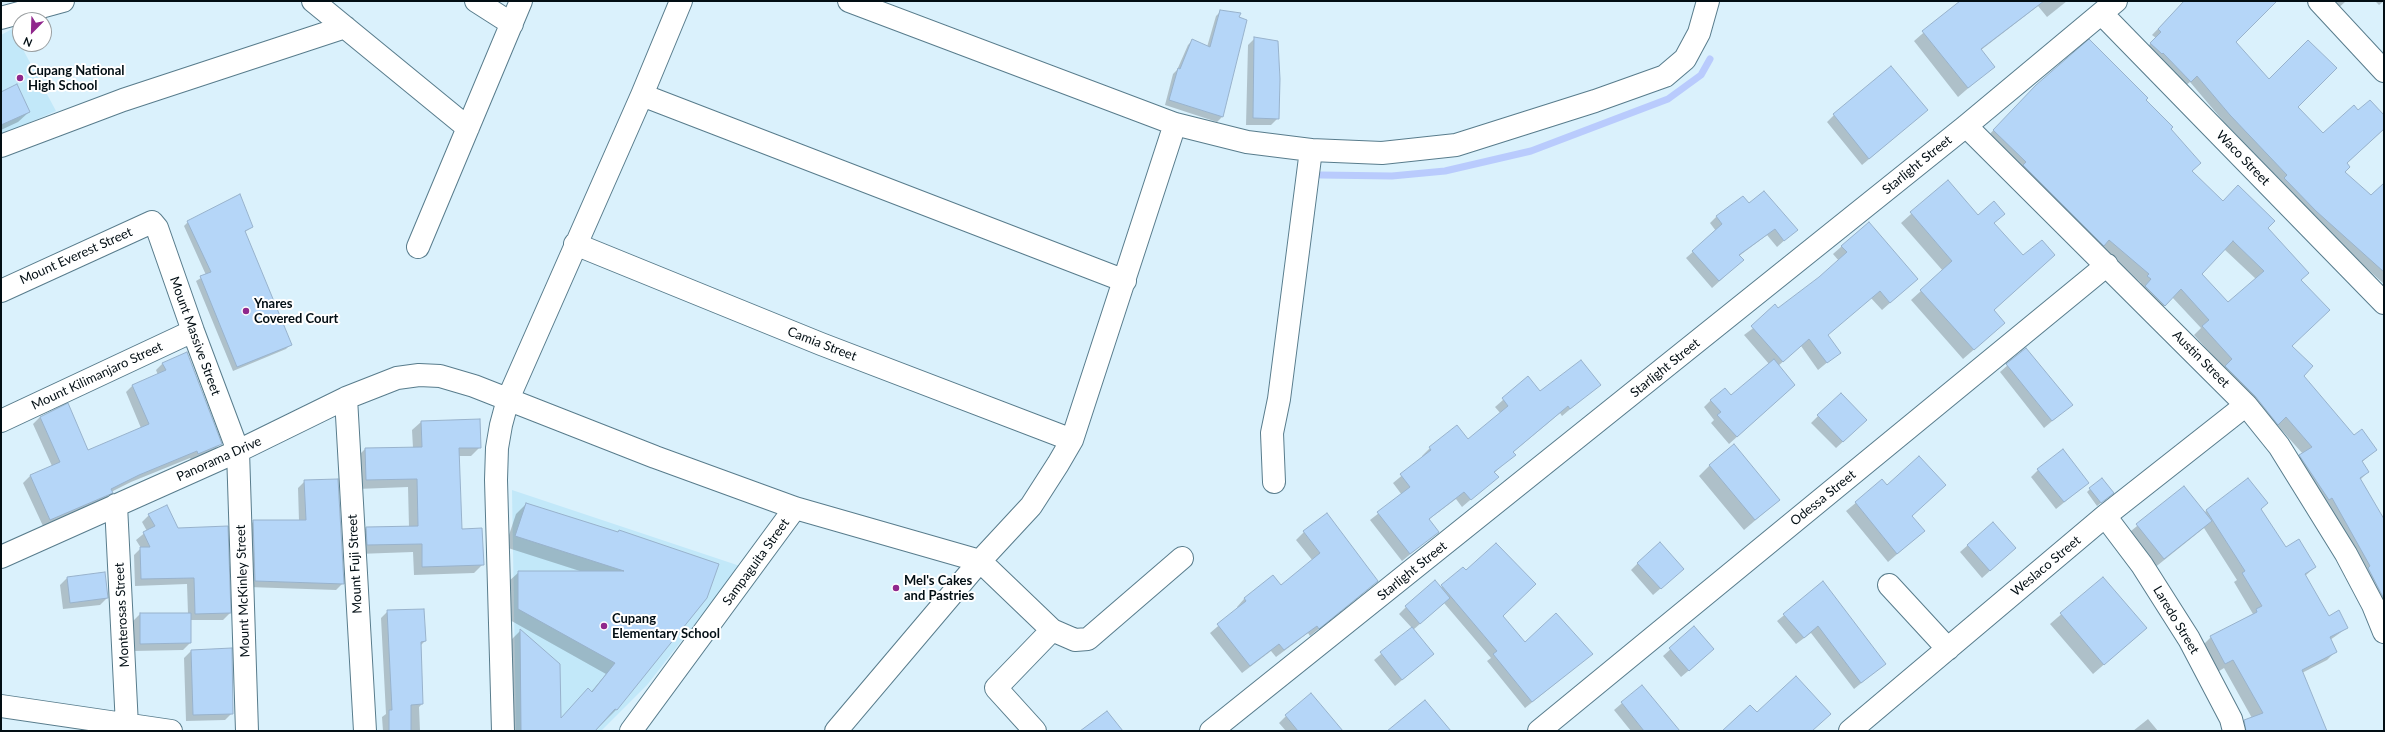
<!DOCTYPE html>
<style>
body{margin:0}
#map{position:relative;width:2385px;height:732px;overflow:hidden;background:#daf1fc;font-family:Lato,sans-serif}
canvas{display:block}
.frame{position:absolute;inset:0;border:2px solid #020e14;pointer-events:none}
.north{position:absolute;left:12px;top:12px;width:40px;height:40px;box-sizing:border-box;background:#fff;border:1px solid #9a9fa1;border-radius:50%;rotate:203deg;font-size:11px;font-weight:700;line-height:16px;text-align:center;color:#020e14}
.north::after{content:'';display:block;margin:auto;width:14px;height:18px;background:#90278c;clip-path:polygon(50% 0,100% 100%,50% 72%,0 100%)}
</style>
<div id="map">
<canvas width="2385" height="732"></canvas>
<div class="frame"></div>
<div class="north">N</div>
</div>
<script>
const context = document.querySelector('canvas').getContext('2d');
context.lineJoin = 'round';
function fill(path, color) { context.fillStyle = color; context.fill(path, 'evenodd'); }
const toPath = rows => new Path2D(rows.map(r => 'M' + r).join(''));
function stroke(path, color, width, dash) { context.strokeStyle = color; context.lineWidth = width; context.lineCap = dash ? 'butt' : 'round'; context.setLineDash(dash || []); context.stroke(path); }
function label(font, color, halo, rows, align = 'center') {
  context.font = font + ' Lato,sans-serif'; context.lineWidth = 4; context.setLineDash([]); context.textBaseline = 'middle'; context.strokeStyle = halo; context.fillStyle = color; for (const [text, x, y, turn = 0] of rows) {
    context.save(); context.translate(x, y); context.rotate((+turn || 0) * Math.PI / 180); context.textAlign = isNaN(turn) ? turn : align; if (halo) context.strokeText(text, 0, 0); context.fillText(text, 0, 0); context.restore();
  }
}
fill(toPath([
 [12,29,56,111,1,135,1,35],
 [512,490,740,566,647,685,601,731,516,731]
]), '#c2e8f9');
fill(toPath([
 [1960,1,2067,1,2047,17,2038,6,1981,50,1994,66,1958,97,1914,41],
 [2185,1,2268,1,2234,42,2269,81,2323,135,2358,112,2384,117,2384,129,2346,164,2344,172,2371,196,2384,184,2384,284,2310,217,2279,184,2282,182,2224,122,2190,82,2184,87,2144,50,2156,38,2152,35],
 [2321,1,2346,1,2332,14],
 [2375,1,2384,1,2379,5],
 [1221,11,1245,20,1222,117,1217,122,1165,105,1173,74,1177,70,1188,45,1192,41,1207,47,1216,16],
 [1255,38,1278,118,1271,125,1246,125,1248,45],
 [1,93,29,112,18,122,1,130],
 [2028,94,2145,100,2169,129,2191,171,2223,202,2266,228,2300,281,2291,346,2302,376,2354,436,2376,450,2362,462,2368,472,2360,480,2384,521,2384,605,2292,464,2303,454,2277,425,2269,432,2217,375,2224,368,2194,335,2201,328,2172,297,2156,314,2139,285,2141,283,1985,139],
 [2224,249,2256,279,2228,304,2201,274],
 [1927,110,1862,165,1827,122,1834,115],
 [1948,181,1978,216,2003,214,1993,224,2023,256,2054,255,1993,311,1993,333,1963,359,1911,300,1943,271,1901,223],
 [1749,205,1796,230,1777,247,1767,235,1739,256,1735,267,1712,288,1686,258,1716,231,1710,223,1717,216],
 [188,222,252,227,245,232,290,345,286,349,233,371,196,281,206,275,184,226],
 [1842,246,1917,279,1882,310,1871,298,1827,335,1840,352,1818,370,1801,346,1778,366,1787,392,1729,444,1711,423,1714,420,1704,407,1711,400,1731,397,1769,364,1744,335,1820,278,1839,261,1833,254],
 [2026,349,2071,405,2044,428,2000,372],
 [163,363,221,443,214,450,191,460,190,458,131,482,111,492,105,500,43,526,23,483,30,476,52,466,33,424,40,417,88,451,141,428,126,392,133,385,158,375,156,370],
 [1528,378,1540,393,1599,385,1562,416,1560,413,1512,453,1514,455,1494,473,1497,477,1462,507,1456,499,1428,520,1437,532,1402,561,1370,520,1402,495,1393,483,1423,458,1422,456,1430,448,1457,427,1468,440,1501,414,1495,407],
 [1818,416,1859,427,1836,448,1811,423],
 [421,422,480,447,471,456,459,456,461,530,483,564,474,573,414,575,413,552,358,554,357,537,366,528,409,527,408,487,357,489,356,458,365,449,413,448,412,430],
 [1710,465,1779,500,1744,530,1699,476],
 [2038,470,2088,483,2056,509,2031,477],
 [305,481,343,583,336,590,248,587,247,528,254,521,299,521,298,488],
 [1882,481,1924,531,1888,562,1846,511],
 [2184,488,2204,513,2207,510,2267,503,2260,510,2285,548,2315,567,2305,576,2328,617,2347,628,2330,640,2336,651,2327,660,2302,673,2322,731,2236,731,2245,721,2252,718,2224,668,2216,673,2202,646,2211,637,2253,614,2234,582,2237,580,2204,528,2153,569,2126,535],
 [2090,489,2110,496,2097,506,2087,492],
 [526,504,707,598,616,710,595,731,511,731,510,641,520,631,560,719,591,692,606,674,508,619,508,582,519,572,583,572,505,547,516,514],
 [149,515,178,529,230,613,223,620,190,620,190,643,183,650,134,651,133,621,140,614,188,614,187,584,135,586,134,555,141,548,136,540,147,531,142,522],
 [1993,523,2015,548,1982,578,1960,552],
 [1304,532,1377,581,1310,636,1308,633,1276,657,1271,651,1242,673,1210,633,1238,609,1237,607,1244,599,1273,577,1281,587,1313,561,1296,540],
 [1638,563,1675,576,1653,595,1631,570],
 [1463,568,1524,644,1592,654,1525,708,1487,661,1491,658,1444,603,1413,630,1433,654,1395,686,1374,660,1412,628,1399,614,1406,607,1440,588],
 [104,573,107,598,100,605,63,609,60,585,67,578],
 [2103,578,2146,628,2093,674,2050,624],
 [1823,583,1885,664,1854,689,1811,633,1796,644,1777,621],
 [388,611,425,641,421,645,422,704,419,707,420,731,383,731,382,717,386,714,381,618],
 [1694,628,1706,656,1681,677,1663,656],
 [191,651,232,713,225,720,186,721,184,658],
 [1642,686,1678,731,1631,731,1614,710],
 [1286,716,1341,731,1286,731,1279,723],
 [2148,719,2158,731,2133,731]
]), '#0003');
stroke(toPath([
 [1321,175,1392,176,1445,171,1531,151,1668,99,1701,75,1710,59]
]), '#b9cbfd', 7);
const building = toPath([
 [1960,1,2044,1,1981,49,1995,67,1968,88,1922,31,1960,1],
 [2184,1,2277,1,2236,42,2269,79,2308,40,2337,68,2298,107,2323,133,2354,105,2358,110,2370,100,2384,115,2384,129,2347,163,2350,167,2345,172,2371,195,2384,183,2384,272,2316,211,2284,178,2287,175,2230,115,2197,76,2191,82,2163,53,2162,54,2150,43,2161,32,2158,29,2184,1],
 [1220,10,1241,13,1239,17,1247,20,1223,117,1169,100,1178,68,1180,69,1192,39,1210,47,1220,10],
 [1254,37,1278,41,1280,79,1279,119,1253,118,1254,37],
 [2089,39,2148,98,2146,100,2173,127,2171,129,2201,163,2192,171,2223,201,2238,185,2275,221,2268,228,2309,273,2301,280,2330,310,2292,346,2313,366,2304,376,2354,435,2362,429,2377,450,2362,461,2369,472,2360,478,2384,519,2384,599,2368,568,2370,566,2332,498,2329,500,2299,455,2312,447,2286,417,2278,425,2255,396,2225,366,2232,359,2202,326,2209,320,2181,289,2165,306,2145,286,2151,279,2147,276,2149,274,2109,240,2104,246,2023,165,2026,162,1993,130,2036,85,2089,39],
 [2233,241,2264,271,2228,302,2202,274,2233,241],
 [1891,66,1928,110,1869,159,1833,114,1891,66],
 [17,84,30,112,1,125,1,92,17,84],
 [1948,180,1978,215,1994,201,2005,214,1994,223,2023,255,2042,240,2055,255,1994,310,2005,323,1974,350,1920,290,1952,261,1910,212,1948,180],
 [1764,191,1798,230,1784,241,1775,229,1739,255,1744,260,1719,281,1692,251,1722,224,1716,216,1743,196,1749,203,1764,191],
 [240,194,253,227,245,231,292,345,237,367,200,276,211,272,187,221,240,194],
 [1869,222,1918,279,1890,303,1880,291,1828,335,1841,353,1827,363,1809,339,1783,362,1751,326,1775,304,1778,308,1819,277,1847,252,1841,246,1869,222],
 [2026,348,2073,405,2052,421,2006,364,2026,348],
 [187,352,222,444,198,454,197,451,139,475,111,489,113,493,50,520,30,475,60,462,40,417,68,403,88,450,149,424,132,385,166,370,162,363,187,352],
 [1774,359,1795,385,1737,437,1717,415,1721,412,1710,400,1725,388,1731,395,1774,359],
 [1581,360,1601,385,1570,409,1568,406,1513,452,1516,455,1494,472,1499,477,1471,500,1464,492,1429,519,1439,532,1410,554,1377,512,1410,487,1400,474,1431,450,1429,447,1457,425,1468,439,1508,406,1502,398,1528,376,1540,391,1581,360],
 [1841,393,1867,420,1843,442,1817,415,1841,393],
 [480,419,481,448,459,448,462,529,482,528,484,565,422,567,422,544,367,545,366,527,418,526,417,479,366,480,365,448,422,447,421,421,480,419],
 [1734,444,1780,500,1755,520,1709,465,1734,444],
 [2063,449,2089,483,2064,502,2037,469,2063,449],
 [1919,456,1946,485,1912,516,1925,531,1897,554,1855,502,1882,479,1887,485,1919,456],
 [2102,478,2114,493,2101,503,2089,488,2102,478],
 [2248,478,2268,503,2261,509,2286,547,2299,539,2316,567,2305,574,2329,616,2339,610,2348,628,2330,637,2337,652,2302,670,2327,731,2246,731,2244,720,2263,713,2233,660,2225,664,2210,636,2257,612,2256,609,2262,606,2242,573,2245,571,2206,510,2248,478],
 [338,479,344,584,255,581,253,520,306,520,304,480,338,479],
 [2184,486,2212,521,2164,559,2136,524,2184,486],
 [526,503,618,532,619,530,719,564,707,598,617,710,615,709,595,731,521,731,520,629,560,664,561,718,588,688,592,692,615,663,518,609,518,571,624,571,515,536,526,503],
 [167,505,178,528,228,526,231,613,195,614,194,578,141,579,140,547,150,547,143,532,155,526,148,514,167,505],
 [1327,513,1378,581,1319,629,1317,626,1284,650,1279,644,1250,666,1217,624,1246,601,1244,598,1273,575,1281,585,1320,553,1303,531,1327,513],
 [1993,522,2016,548,1990,571,1967,545,1993,522],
 [1660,542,1684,569,1661,589,1637,563,1660,542],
 [1496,543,1536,584,1503,616,1525,642,1556,613,1593,654,1532,702,1493,654,1497,651,1441,585,1463,567,1466,570,1496,543],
 [105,572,108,598,70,603,67,577,105,572],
 [2103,577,2147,628,2104,665,2060,613,2103,577],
 [1435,580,1450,598,1420,624,1405,606,1435,580],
 [1823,581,1886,664,1861,683,1818,626,1804,638,1783,614,1823,581],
 [424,609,426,641,421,642,423,704,411,705,411,731,389,731,389,710,392,710,387,610,424,609],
 [140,613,191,613,191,643,140,644,140,613],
 [1694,626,1714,649,1689,671,1669,648,1694,626],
 [1412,627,1434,654,1402,680,1380,652,1412,627],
 [232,648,233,714,193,715,191,650,232,648],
 [1796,676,1831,714,1812,731,1722,731,1750,705,1757,712,1796,676],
 [1642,685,1680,731,1644,731,1621,702,1642,685],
 [1311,693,1343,731,1298,731,1285,715,1311,693],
 [1425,700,1451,731,1387,731,1425,700],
 [1107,711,1123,731,1080,731,1107,711]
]);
fill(building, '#b5d6f8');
stroke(building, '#98b2cc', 1);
const minor = toPath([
 [313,1,468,128],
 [476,1,512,24],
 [849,1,1175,124,1247,142,1311,150,1382,153,1456,145,1595,101,1665,76,1685,59,1699,33,1708,1],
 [2319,1,2384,71],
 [2102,14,2384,303],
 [1,18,63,1],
 [642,95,1125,281],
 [1966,126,2246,405,2279,446,2346,554,2373,605,2384,632],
 [1,146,123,100,345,27],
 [575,244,821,344,1072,440],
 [418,247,521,1],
 [1,291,152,222,157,228,193,331,238,451,247,731],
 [346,398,365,731],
 [1,421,193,331],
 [1274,482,1272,433,1279,399,1311,150],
 [116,505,127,726],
 [2105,516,2142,565,2189,639,2231,719,2234,731],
 [1,557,238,451,346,398,397,378,419,375,440,376,474,386,655,457,795,508,980,561,1052,630,1075,640,1088,639,1182,558],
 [1889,585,1948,649],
 [1,706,171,731],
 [503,731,496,480,497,448,501,425,508,399,642,95,681,1],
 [631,731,795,508],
 [836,731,980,561,1031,506,1058,464,1072,440,1175,124],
 [1035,731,996,688,1052,630],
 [1211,731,1966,126,2116,1],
 [1539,731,2107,265],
 [1850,731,2105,516,2246,405]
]);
stroke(minor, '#587c8c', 24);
stroke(minor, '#fff', 22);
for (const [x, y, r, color] of [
 [20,78,4,"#90278c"],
 [246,311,4,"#90278c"],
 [896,588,4,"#90278c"],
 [604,626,4,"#90278c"]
]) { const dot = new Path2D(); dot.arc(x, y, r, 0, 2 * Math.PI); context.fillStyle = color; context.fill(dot); stroke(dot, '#fff', 1.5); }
label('bold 13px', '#020e14', '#fff', [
 ["Cupang National",28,71],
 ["High School",28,86],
 ["Ynares",254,304],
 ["Covered Court",254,319],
 ["Mel's Cakes",904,581],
 ["and Pastries",904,596],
 ["Cupang",612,619],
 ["Elementary School",612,634]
], 'left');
label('13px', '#020e14', '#fff', [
 ["Waco Street",2243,158,46],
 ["Starlight Street",1917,165,-39],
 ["Mount Everest Street",76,256,-24],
 ["Mount Massive Street",195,336,70],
 ["Camia Street",822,344,21],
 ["Austin Street",2201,359,45],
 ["Starlight Street",1665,368,-39],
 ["Mount Kilimanjaro Street",97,376,-25],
 ["Panorama Drive",219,459,-24],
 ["Odessa Street",1823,498,-39],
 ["Sampaguita Street",756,562,-54],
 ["Mount Fuji Street",355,564,-93],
 ["Weslaco Street",2046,566,-40],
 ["Starlight Street",1412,571,-39],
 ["Mount McKinley Street",243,591,-92],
 ["Monterosas Street",122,615,-93],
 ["Laredo Street",2176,620,59]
]);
</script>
